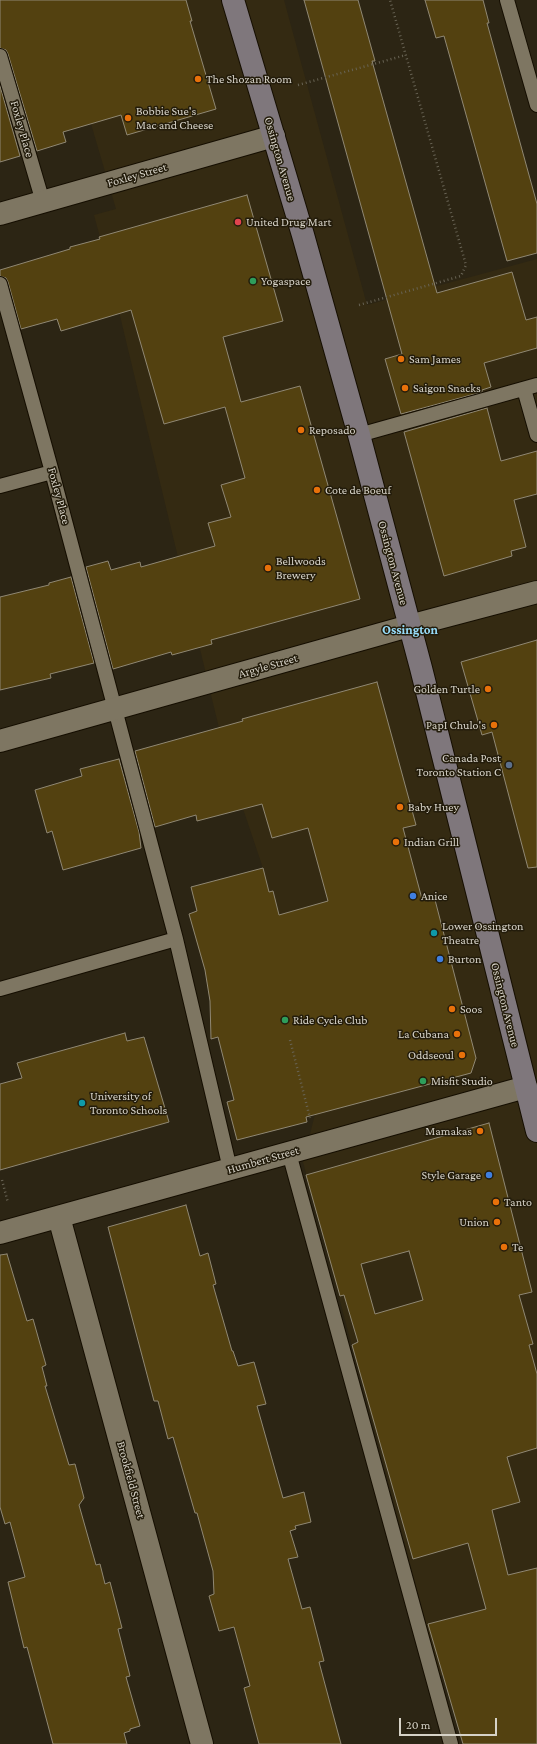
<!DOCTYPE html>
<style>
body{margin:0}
#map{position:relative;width:537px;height:1744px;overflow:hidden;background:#2c2514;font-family:"Crimson Pro",serif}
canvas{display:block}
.scale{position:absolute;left:399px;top:1718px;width:98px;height:18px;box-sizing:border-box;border:2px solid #d6d2c7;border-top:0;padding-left:5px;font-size:12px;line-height:14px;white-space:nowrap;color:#d6d2c7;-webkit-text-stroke:3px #231c0b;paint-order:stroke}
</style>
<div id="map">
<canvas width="537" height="1744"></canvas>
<div class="scale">20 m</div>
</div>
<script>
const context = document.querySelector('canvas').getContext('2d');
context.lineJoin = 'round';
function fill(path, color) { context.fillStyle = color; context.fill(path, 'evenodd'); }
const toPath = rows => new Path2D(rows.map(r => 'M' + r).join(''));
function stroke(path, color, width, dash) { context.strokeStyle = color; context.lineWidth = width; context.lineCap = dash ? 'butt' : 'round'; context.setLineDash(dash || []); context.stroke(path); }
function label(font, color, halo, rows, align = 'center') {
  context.font = font + ' "Crimson Pro",serif'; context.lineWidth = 3; context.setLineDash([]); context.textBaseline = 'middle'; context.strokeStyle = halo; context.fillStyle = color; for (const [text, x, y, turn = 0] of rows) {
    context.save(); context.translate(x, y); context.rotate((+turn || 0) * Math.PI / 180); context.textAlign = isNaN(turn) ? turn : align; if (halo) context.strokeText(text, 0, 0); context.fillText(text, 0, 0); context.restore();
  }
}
fill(toPath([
 [0,0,284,0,367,305,537,259,537,1649,440,1676,303,1162,315,1114,291,1019,211,1039,210,1001,205,970,195,939,279,915,273,892,269,892,263,868,238,794,219,728,109,270,94,215,116,209,72,59]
]), '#342a12');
const building = toPath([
 [0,0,186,0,192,21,190,21,216,109,127,135,121,115,63,132,66,142,37,151,8,54,6,50,0,48,0,0],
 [304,0,358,0,375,61,372,61,437,293,512,272,526,320,537,317,537,348,484,363,491,387,482,390,482,392,401,414,385,359,402,354,304,0],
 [425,0,483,0,489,23,487,23,537,204,537,253,507,261,444,36,436,38,425,0],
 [0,86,20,156,0,162,0,86],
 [247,195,283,321,223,337,241,402,300,386,360,599,211,640,212,644,172,655,171,652,113,669,86,567,108,561,111,570,140,562,141,567,215,546,208,523,231,517,221,485,245,478,238,453,225,407,164,424,131,310,61,331,57,319,21,329,8,282,6,278,0,276,0,270,70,249,70,247,100,239,99,237,247,195],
 [487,408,501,461,537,451,537,494,514,500,526,547,511,551,512,556,444,576,404,432,487,408],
 [71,577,94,663,50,674,51,678,0,690,0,597,49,585,49,583,71,577],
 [537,640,537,867,528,868,492,732,482,735,461,662,537,640],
 [377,682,416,825,403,828,422,899,434,896,476,1058,471,1073,306,1117,307,1122,237,1140,227,1102,234,1100,218,1037,211,1039,210,1001,205,970,189,914,197,911,191,887,263,868,269,892,273,891,279,915,328,901,308,828,272,838,262,804,197,821,196,815,155,827,135,751,243,721,242,719,377,682],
 [119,759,139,832,141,848,63,870,52,831,47,833,35,790,82,776,80,769,119,759],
 [125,1033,127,1041,144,1037,169,1122,0,1170,0,1084,22,1078,17,1063,125,1033],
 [489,1123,532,1292,519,1295,533,1344,529,1345,537,1374,537,1448,507,1457,520,1502,492,1510,508,1575,537,1568,537,1744,463,1744,428,1624,486,1609,468,1543,413,1559,352,1345,358,1342,344,1295,340,1296,306,1175,489,1123],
 [409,1251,423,1300,375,1314,361,1264,409,1251],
 [186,1205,200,1256,208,1253,216,1284,213,1285,232,1351,233,1351,238,1366,254,1362,266,1404,257,1406,283,1498,304,1492,311,1522,295,1526,296,1529,290,1531,298,1557,288,1559,302,1609,310,1607,324,1661,319,1662,341,1744,259,1744,244,1688,250,1686,234,1627,219,1631,209,1596,214,1594,213,1571,197,1513,195,1513,173,1437,168,1439,158,1401,154,1401,108,1227,186,1205],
 [7,1254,27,1321,33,1319,46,1365,42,1367,47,1386,45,1386,69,1465,75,1464,84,1498,79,1505,96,1565,100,1564,105,1584,110,1582,122,1628,118,1629,130,1676,126,1677,140,1726,130,1729,130,1731,124,1733,127,1744,53,1744,27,1647,24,1648,8,1582,25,1577,10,1522,5,1524,0,1507,0,1255,7,1254]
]);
fill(building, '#534110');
stroke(building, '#908874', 1);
const lane = toPath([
 [507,0,537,105],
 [0,56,43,202],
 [0,284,52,472,176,939,230,1169],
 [524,389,537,435],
 [359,435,537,385],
 [0,486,52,472],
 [0,989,176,939],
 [289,1153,451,1744]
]);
const street = toPath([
 [0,214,274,136],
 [0,741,409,626,537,592],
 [59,1217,202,1744],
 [0,1233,526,1087]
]);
const secondary = toPath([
 [233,0,303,235,359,435,421,668,537,1131]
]);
stroke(lane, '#150e01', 16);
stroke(street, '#150e01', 24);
stroke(secondary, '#150e01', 24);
stroke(toPath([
 [298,85,406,55],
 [359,305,461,276,466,265,390,0],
 [290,1040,310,1118],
 [2,1180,8,1203]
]), '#686354', 2.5, [1, 3]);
stroke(lane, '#7e7662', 14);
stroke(street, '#7e7662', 22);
stroke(secondary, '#7f777c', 22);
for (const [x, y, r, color] of [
 [198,79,4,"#e8710a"],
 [128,118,4,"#e8710a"],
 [238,222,4,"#e0444e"],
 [253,281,4,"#2e9e5b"],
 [401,359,4,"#e8710a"],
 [405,388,4,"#e8710a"],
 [301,430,4,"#e8710a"],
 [317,490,4,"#e8710a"],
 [268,568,4,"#e8710a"],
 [488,689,4,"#e8710a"],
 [494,725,4,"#e8710a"],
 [509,765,4,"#5c6f8a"],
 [400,807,4,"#e8710a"],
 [396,842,4,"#e8710a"],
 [413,896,4,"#3f7fe0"],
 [434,933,4,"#0f9aa8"],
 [440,959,4,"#3f7fe0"],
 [452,1009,4,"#e8710a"],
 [285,1020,4,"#2e9e5b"],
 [457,1034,4,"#e8710a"],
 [462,1055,4,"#e8710a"],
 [423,1081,4,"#2e9e5b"],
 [82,1103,4,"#0f9aa8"],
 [480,1131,4,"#e8710a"],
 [489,1175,4,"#3f7fe0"],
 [496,1202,4,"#e8710a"],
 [497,1222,4,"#e8710a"],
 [504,1247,4,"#e8710a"]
]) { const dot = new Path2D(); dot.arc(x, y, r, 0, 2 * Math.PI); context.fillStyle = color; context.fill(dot); stroke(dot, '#231c0b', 1.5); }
label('12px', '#d6d2c7', '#231c0b', [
 ["The Shozan Room",206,79],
 ["Bobbie Sue's",136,111],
 ["Mac and Cheese",136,125],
 ["United Drug Mart",246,222],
 ["Yogaspace",261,281],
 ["Sam James",409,359],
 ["Saigon Snacks",413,388],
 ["Reposado",309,430],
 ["Cote de Boeuf",325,490],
 ["Bellwoods",276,561],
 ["Brewery",276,575],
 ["Golden Turtle",480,689,"right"],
 ["PapI Chulo's",486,725,"right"],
 ["Canada Post",501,758,"right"],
 ["Toronto Station C",501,772,"right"],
 ["Baby Huey",408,807],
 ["Indian Grill",404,842],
 ["Anice",421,896],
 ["Lower Ossington",442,926],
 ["Theatre",442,940],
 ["Burton",448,959],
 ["Soos",460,1009],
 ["Ride Cycle Club",293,1020],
 ["La Cubana",449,1034,"right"],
 ["Oddseoul",454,1055,"right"],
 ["Misfit Studio",431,1081],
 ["University of",90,1096],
 ["Toronto Schools",90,1110],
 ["Mamakas",472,1131,"right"],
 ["Style Garage",481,1175,"right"],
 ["Tanto",504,1202],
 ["Union",489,1222,"right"],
 ["Te",512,1247]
], 'left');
label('12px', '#d6d2c7', '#231c0b', [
 ["Foxley Place",22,129,74],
 ["Ossington Avenue",280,159,74],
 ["Foxley Street",137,175,-16],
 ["Foxley Place",59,496,75],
 ["Ossington Avenue",393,563,75],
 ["Argyle Street",268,666,-16],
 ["Ossington Avenue",505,1005,76],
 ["Humbert Street",263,1160,-16],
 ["Brookfield Street",131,1480,75]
]);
label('bold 13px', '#97dcf9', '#231c0b', [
 ["Ossington",410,630]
]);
</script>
